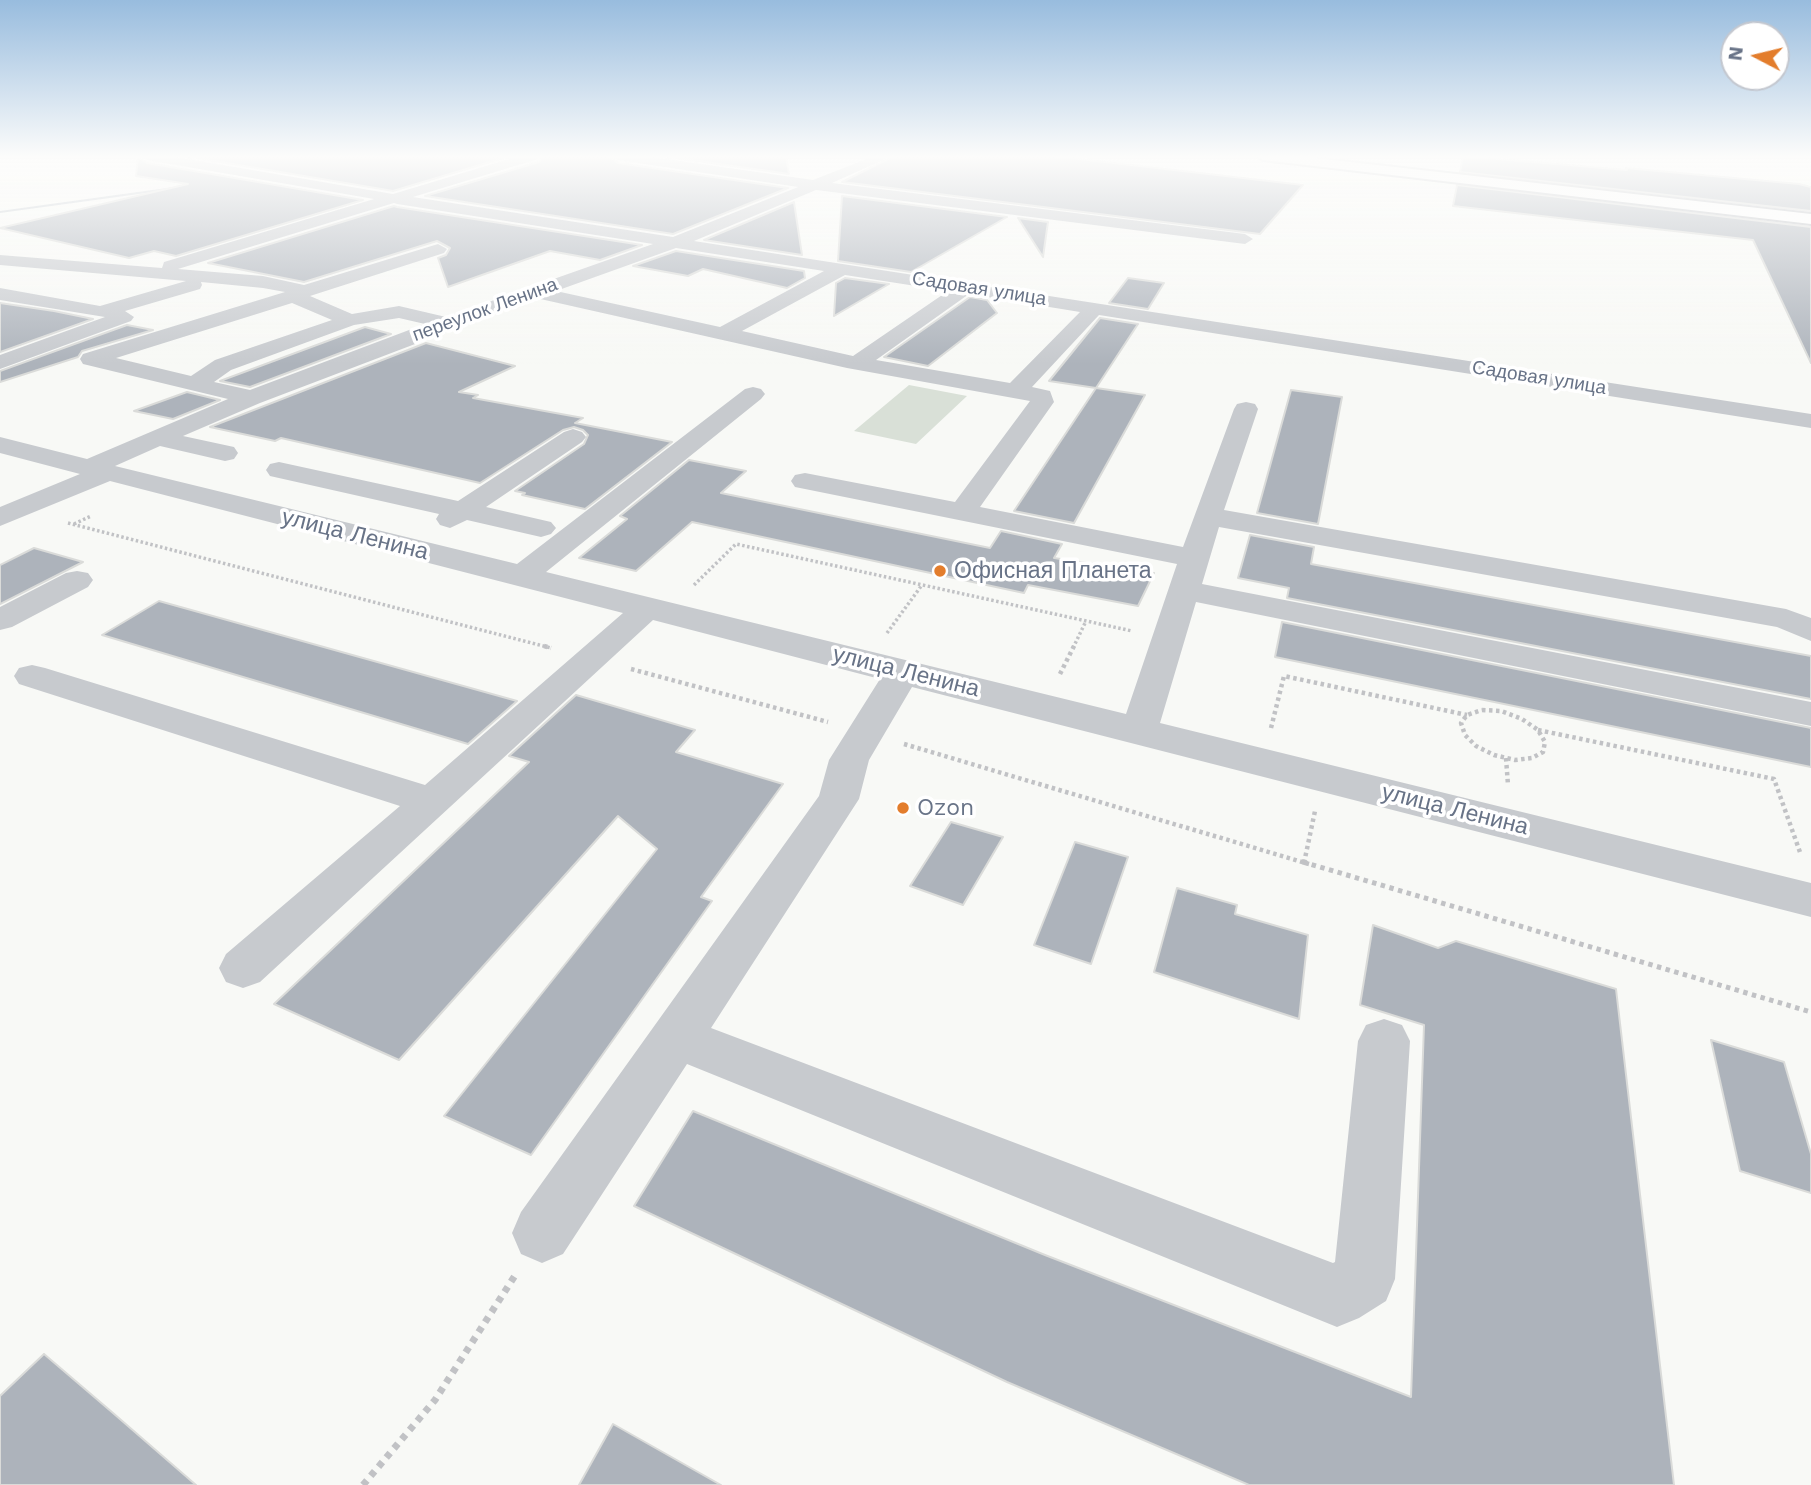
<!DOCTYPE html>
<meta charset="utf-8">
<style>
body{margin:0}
#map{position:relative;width:1811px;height:1485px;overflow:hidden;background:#f8f9f6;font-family:"Work Sans",sans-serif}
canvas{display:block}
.north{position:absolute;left:1720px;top:21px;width:70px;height:70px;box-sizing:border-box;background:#fff;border:2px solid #c3c7cf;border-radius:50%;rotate:277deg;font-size:19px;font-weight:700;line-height:28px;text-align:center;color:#687387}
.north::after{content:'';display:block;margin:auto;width:24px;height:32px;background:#e37d2c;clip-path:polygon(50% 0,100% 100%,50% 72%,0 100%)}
</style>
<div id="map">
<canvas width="1811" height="1485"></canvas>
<div class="north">N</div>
</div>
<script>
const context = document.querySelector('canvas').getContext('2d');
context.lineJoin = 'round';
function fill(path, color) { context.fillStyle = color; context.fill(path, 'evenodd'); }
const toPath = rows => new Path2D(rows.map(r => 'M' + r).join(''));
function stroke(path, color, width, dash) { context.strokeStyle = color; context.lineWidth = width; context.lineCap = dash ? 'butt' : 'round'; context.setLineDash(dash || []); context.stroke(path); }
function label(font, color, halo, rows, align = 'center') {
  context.font = font + ' "Work Sans",sans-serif'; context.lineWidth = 7; context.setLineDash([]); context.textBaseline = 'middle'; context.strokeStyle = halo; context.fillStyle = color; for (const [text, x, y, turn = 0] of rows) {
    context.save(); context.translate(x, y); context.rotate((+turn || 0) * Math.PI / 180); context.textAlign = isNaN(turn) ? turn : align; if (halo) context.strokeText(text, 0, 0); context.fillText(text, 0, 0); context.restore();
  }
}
fill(toPath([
 [909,385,967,396,916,444,854,431]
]), '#d9e0d7');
fill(toPath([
 [181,186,183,188,0,213,0,211,181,186]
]), '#c1c8cf');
const building = toPath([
 [185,156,510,156,393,191,185,156],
 [543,156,609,156,618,163,788,188,673,234,425,196,539,162,543,156],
 [663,156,786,156,789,174,663,156],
 [894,156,1054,156,1303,185,1260,234,842,182,894,156],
 [1463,156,1627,170,1626,168,1799,184,1811,187,1811,211,1460,172,1463,156],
 [138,157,147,163,363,200,176,256,154,251,129,258,0,228,188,184,136,176,138,157],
 [1457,185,1811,227,1811,363,1753,240,1453,206,1457,185],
 [842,196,1007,217,911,272,838,261,842,196],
 [794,202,802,255,704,240,794,202],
 [394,206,397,207,642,245,600,260,550,251,448,287,438,258,446,255,450,248,437,241,304,282,208,263,394,206],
 [1018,218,1048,222,1043,257,1018,218],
 [676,251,804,271,805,278,787,288,703,269,688,276,633,266,676,251],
 [845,278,889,284,834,316,836,283,845,278],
 [1128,278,1164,283,1148,309,1109,303,1128,278],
 [970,297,987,300,997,313,928,366,884,357,970,297],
 [0,303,54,311,93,319,0,352,0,303],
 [1100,318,1138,324,1096,388,1049,381,1100,318],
 [127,325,153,330,82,351,78,357,0,382,0,371,127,325],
 [365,327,391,334,250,387,220,381,365,327],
 [426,343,515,366,459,392,478,395,473,398,583,418,575,423,672,442,585,509,522,495,525,493,515,491,584,444,588,435,583,430,574,427,563,430,480,483,281,438,275,441,210,427,426,343],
 [1096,388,1145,395,1074,523,1014,511,1096,388],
 [1291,390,1342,397,1318,524,1257,513,1291,390],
 [187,392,220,400,173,419,134,411,187,392],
 [689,460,746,471,721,493,990,548,1001,531,1062,544,1054,558,1154,573,1138,606,1028,585,1024,593,692,522,636,571,579,558,627,519,620,516,689,460],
 [1250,535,1314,547,1311,564,1811,656,1811,699,1287,598,1289,588,1238,578,1250,535],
 [34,548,83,562,0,604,0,565,34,548],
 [159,601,517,701,468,744,102,635,159,601],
 [1282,622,1811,728,1811,767,1275,657,1282,622],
 [576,695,695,730,676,752,783,784,701,897,712,901,531,1155,444,1116,657,849,618,816,399,1060,274,1004,529,762,509,756,576,695],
 [951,822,1003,837,963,905,910,886,951,822],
 [1075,842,1128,857,1091,964,1034,945,1075,842],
 [1177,888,1237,905,1235,914,1308,935,1299,1019,1154,972,1177,888],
 [1373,925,1438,948,1456,941,1616,989,1674,1485,1249,1485,1007,1382,634,1206,693,1111,1045,1255,1411,1397,1424,1025,1360,1005,1373,925],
 [1711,1040,1784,1062,1811,1154,1811,1193,1740,1171,1711,1040],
 [44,1354,113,1413,196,1485,0,1485,0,1396,44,1354],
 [613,1424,721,1485,579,1485,613,1424]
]);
fill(building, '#adb3bb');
stroke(building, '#dadbd9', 2);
const major = toPath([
 [1256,156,1297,156,1811,214,1811,224,1263,160,1256,156]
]);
stroke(major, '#babdc2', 4);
stroke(toPath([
 [68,523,551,648],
 [74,524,91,516],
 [694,585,736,544,1132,631],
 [887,633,922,585],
 [1073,648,1086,621]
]), '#c1c2c5', 3.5, [2.5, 2.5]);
stroke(toPath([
 [544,646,551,648],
 [631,669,828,722],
 [1060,674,1074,646],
 [1482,710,1501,711,1522,719,1538,730,1545,742,1543,752,1532,758,1515,760,1494,755,1476,746,1465,735,1461,723,1467,715,1482,710],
 [1271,728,1284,676,1467,715],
 [1538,730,1774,779,1801,855],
 [904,744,1309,864],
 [1506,758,1508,785],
 [1304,863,1315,811]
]), '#c1c2c5', 4.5, [3.5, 3.5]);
stroke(toPath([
 [1303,862,1811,1012]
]), '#c1c2c5', 5, [4.5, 4.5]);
stroke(toPath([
 [363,1485,435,1400,516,1274]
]), '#c1c2c5', 7, [6, 6]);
fill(toPath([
 [140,156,170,156,393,194,519,156,540,156,538,159,413,197,673,237,798,187,618,160,611,156,645,156,813,180,874,156,892,156,832,183,1245,234,1253,239,1245,244,816,190,694,241,1811,414,1811,428,1099,315,1032,387,1050,391,1054,402,980,507,1183,547,1234,409,1237,404,1246,402,1255,404,1258,409,1224,510,1786,609,1811,618,1811,641,1777,627,1219,527,1202,584,1811,702,1811,726,1196,602,1160,723,1811,883,1811,917,912,687,869,760,859,799,711,1028,1333,1263,1335,1262,1358,1041,1366,1025,1384,1019,1402,1025,1410,1041,1395,1279,1386,1301,1359,1318,1337,1327,687,1064,563,1254,542,1263,521,1254,512,1233,521,1212,819,796,829,760,880,679,653,620,260,982,243,988,226,982,219,968,226,954,400,806,19,684,14,676,19,668,32,665,45,668,425,785,623,613,110,481,0,526,0,507,80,474,0,453,0,437,87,459,228,399,83,364,80,359,83,354,285,292,263,288,201,282,202,285,200,289,125,311,134,317,131,321,0,369,0,355,105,317,0,300,0,288,100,306,186,281,0,265,0,255,162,268,164,262,374,199,147,160,140,156],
 [394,203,397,204,653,244,446,317,399,306,352,314,310,296,444,253,447,249,438,244,304,285,263,276,178,269,394,203],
 [676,248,824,271,720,327,556,291,676,248],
 [845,275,948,291,853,356,742,331,845,275],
 [969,294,1080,312,1010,383,876,360,969,294],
 [536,298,847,368,1030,401,955,502,805,473,795,475,791,481,795,487,805,489,1177,564,1126,714,546,572,761,399,765,394,761,389,753,387,745,389,517,564,115,466,160,446,225,461,234,459,238,453,234,447,183,436,260,403,536,298],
 [292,303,332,320,215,360,191,376,116,358,292,303],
 [399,318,425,324,250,390,214,382,231,370,354,325,399,318],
 [573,429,582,432,586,437,582,442,486,507,551,522,556,528,551,534,541,537,467,520,450,528,440,525,436,519,439,514,270,476,266,470,270,464,279,462,458,501,564,432,573,429],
 [77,571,88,573,93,580,88,587,12,627,0,630,0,607,66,573,77,571]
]), '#c7cace');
fill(major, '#fff');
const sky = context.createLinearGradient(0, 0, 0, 364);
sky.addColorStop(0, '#98bcde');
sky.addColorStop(0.43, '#fcfcfb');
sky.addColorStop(1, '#fcfcfb00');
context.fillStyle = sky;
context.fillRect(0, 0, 1811, 364);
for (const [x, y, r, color] of [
 [940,571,7,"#e37d2c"],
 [903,808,7,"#e37d2c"]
]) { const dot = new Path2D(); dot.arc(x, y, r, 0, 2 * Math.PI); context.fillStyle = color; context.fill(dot); stroke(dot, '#fff', 2.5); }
label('19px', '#687387', '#fff', [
 ["Садовая улица",979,289,9],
 ["переулок Ленина",485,310,-20],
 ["Садовая улица",1539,378,9]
]);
label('23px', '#687387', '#fff', [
 ["улица Ленина",355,535,14],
 ["улица Ленина",906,672,14],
 ["улица Ленина",1455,810,14]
]);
label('23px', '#687387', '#fff', [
 ["Офисная Планета",954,571],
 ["Ozon",917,808]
], 'left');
</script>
